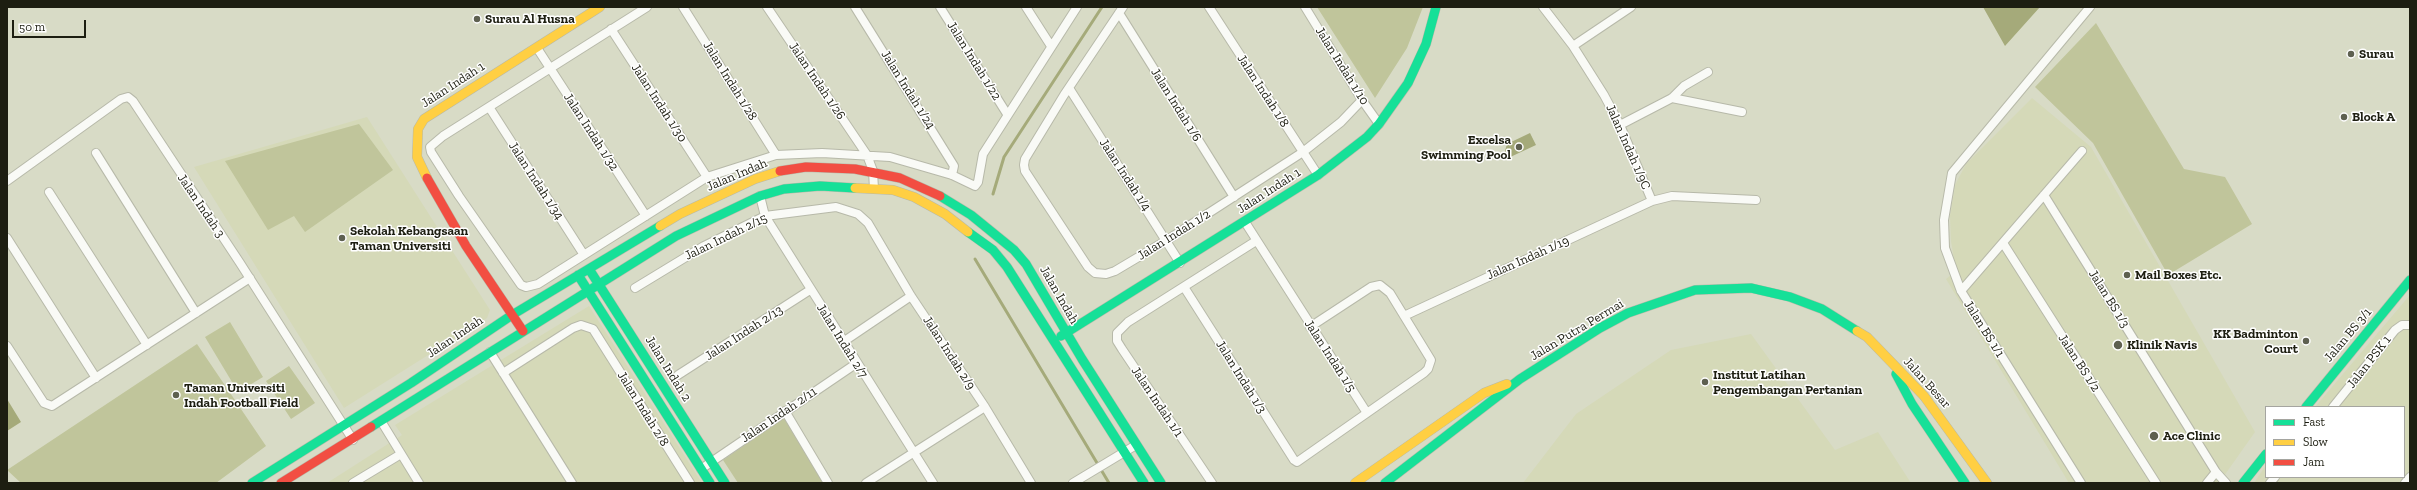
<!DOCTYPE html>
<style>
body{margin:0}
#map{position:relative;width:2417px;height:490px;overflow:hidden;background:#d8dbc6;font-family:"Zilla Slab",serif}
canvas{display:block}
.frame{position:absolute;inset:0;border:8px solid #1d1e11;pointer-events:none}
.legend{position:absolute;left:2265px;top:406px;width:140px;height:72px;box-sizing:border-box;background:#fff;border:1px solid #a5a5a0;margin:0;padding:5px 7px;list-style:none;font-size:12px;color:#1d1e11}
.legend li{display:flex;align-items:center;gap:8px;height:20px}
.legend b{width:20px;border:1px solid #a5a5a0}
.scale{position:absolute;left:12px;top:20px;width:74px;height:18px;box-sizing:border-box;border:2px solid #1d1e11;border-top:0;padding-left:5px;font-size:12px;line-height:14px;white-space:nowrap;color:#1d1e11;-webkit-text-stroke:3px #fff;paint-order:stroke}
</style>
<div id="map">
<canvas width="2417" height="490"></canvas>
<div class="frame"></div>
<ul class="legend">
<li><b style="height:5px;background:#16e098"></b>Fast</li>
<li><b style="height:5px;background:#ffcf43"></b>Slow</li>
<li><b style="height:5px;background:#f24e42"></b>Jam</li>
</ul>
<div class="scale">50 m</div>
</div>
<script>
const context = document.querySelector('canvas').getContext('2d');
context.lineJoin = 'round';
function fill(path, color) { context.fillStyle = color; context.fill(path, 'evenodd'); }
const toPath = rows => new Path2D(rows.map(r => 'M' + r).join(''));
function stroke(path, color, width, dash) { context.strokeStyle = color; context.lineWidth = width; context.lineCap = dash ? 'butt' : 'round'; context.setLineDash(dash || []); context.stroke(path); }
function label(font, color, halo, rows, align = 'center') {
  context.font = font + ' "Zilla Slab",serif'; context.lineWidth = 3; context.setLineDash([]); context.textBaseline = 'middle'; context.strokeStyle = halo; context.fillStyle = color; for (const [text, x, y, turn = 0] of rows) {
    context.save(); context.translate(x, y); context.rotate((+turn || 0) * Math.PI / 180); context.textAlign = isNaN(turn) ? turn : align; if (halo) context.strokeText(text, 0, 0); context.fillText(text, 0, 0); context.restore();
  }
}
fill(toPath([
 [2032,98,2091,147,2255,432,2219,483,2069,483,1946,279,1956,271,1951,241,1950,216,1955,185,1966,164],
 [367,117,490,310,487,318,344,408,194,167],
 [2410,295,2410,483,2254,483,2266,465,2266,477,2404,477,2404,407,2315,407],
 [589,306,702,483,327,483,402,435,395,425],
 [1751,334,1835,450,1878,432,1911,483,1523,483,1576,414,1671,350]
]), '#d5d9b8');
fill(toPath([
 [1317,7,1423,7,1407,48,1375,98],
 [2096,23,2184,169,2225,177,2252,224,2168,275,2093,143,2035,87],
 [359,124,393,170,305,232,294,216,268,230,225,161],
 [230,322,263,377,238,392,205,337],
 [197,344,266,446,216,483,21,483,7,470],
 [289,366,315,403,291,419,266,381],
 [784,418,825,483,738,483,723,460]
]), '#c0c59b');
fill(toPath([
 [1983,7,2040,7,2005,46],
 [1530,133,1536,145,1506,159,1503,158,1507,144],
 [7,399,21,422,7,431]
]), '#a5aa7a');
stroke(toPath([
 [993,194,1004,157,1102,7],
 [975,259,1109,483]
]), '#a5aa7a', 3);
const street = toPath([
 [647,7,443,136,430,147,431,152,459,196,521,285,526,287,538,284,707,177,776,155,822,153,890,157,952,175,975,186,978,182,983,154,1077,7],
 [683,7,776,155],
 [767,7,867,155,873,171,874,189],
 [855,7,954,166,952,175],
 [940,7,1007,114],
 [1026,7,1051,46],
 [1123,7,1064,95,1025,159,1024,165,1025,171,1088,267,1095,273,1106,274,1115,271,1167,240,1303,152,1341,122,1362,100],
 [1209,7,1318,175],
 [1305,7,1362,100,1379,124],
 [1543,7,1573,46,1604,95,1620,125,1652,201],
 [1119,13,1234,197],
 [611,29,707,177],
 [1573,46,1631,7],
 [537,48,646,216],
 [1069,88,1180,263],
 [1672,98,1742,112],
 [489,107,584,255],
 [1620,125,1672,98,1684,86,1708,72],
 [96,153,196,313],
 [7,181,121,99,128,97,133,101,240,263,353,440],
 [49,192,147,345],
 [2044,195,2216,472,2207,483],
 [760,196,765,216,933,483],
 [1245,222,1367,413],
 [7,238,96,378],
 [2003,243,2156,483],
 [1184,287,1294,460,1297,462,1424,373,1428,369,1431,360,1390,293,1380,285,1371,287,1310,327],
 [635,288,704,246,765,216,836,207,858,214,868,223,911,296,985,407,1031,483],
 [1961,291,2082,151],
 [1404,316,1652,201,1672,196,1756,200],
 [843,342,911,296],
 [7,346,44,403,52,406,250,278],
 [490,352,572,483],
 [503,373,573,328,581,325,593,329,690,483],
 [678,375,810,290],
 [2333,407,2395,330,2402,325,2410,325],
 [785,411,828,483],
 [381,421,419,483],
 [701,469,857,363],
 [2216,472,2226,483],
 [353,483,401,454],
 [866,483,985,407],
 [1073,483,1136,445],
 [1212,483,1122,349,1117,341,1117,333,1128,322,1256,241],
 [2081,483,1961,291,1945,248,1944,220,1952,173,2090,7],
 [2270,483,2275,477],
 [2405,483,2410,477]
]);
const fast = toPath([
 [940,196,971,215,1014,250,1026,264,1082,359,1161,483],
 [968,232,993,250,1007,267,1144,483],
 [589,269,725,483],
 [578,275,710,483],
 [1061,336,1318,175,1367,137,1379,124,1408,83,1426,44,1436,7],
 [1896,374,1912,404,1965,483],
 [2306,407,2410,280],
 [371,427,676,236,760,196,784,189,820,186,855,188],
 [252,483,411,383,512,315,660,226],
 [1385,483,1520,379,1600,328,1628,313,1695,290,1751,288,1790,297,1822,309,1857,331],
 [2243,483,2266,454]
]);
const slow = toPath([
 [427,178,417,157,418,129,424,119,600,7],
 [855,188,893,190,914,197,945,214,968,232],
 [660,226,680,214,755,179,780,171],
 [1857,331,1867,337,1924,396,1987,483],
 [1355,483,1484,393,1507,384]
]);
const jam = toPath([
 [780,171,806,167,855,169,900,178,940,196],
 [427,178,466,246,523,331],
 [281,483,371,427]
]);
stroke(street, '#b7b9a9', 10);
stroke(fast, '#b7b9a9', 10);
stroke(slow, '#b7b9a9', 10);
stroke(jam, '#b7b9a9', 10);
stroke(street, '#f9faf6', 8);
stroke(fast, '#16e098', 9);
stroke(slow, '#ffcf43', 9);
stroke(jam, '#f24e42', 9);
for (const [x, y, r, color] of [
 [477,19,4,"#5e6050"],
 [2351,54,4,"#5e6050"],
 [2344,117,4,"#5e6050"],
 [1519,147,4,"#5e6050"],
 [342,238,4,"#5e6050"],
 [2127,275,4,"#5e6050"],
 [2306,341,4,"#5e6050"],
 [2118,345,5,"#5e6050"],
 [1705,382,4,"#5e6050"],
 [176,395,4,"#5e6050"],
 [2154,436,5,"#5e6050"]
]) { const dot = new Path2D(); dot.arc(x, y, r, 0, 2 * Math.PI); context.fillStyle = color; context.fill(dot); stroke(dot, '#fff', 1.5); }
label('bold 13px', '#1d1e11', '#fff', [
 ["Surau Al Husna",485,19],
 ["Surau",2359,54],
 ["Block A",2352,117],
 ["Excelsa",1511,140,"right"],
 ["Swimming Pool",1511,155,"right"],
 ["Sekolah Kebangsaan",350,231],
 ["Taman Universiti",350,246],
 ["Mail Boxes Etc.",2135,275],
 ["KK Badminton",2298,334,"right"],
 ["Court",2298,349,"right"],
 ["Klinik Navis",2127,345],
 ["Institut Latihan",1713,375],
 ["Pengembangan Pertanian",1713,390],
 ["Taman Universiti",184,388],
 ["Indah Football Field",184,403],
 ["Ace Clinic",2163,436]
], 'left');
label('13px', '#1d1e11', '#fff', [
 ["Jalan Indah 1/22",974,61,58],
 ["Jalan Indah 1/10",1342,66,58],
 ["Jalan Indah 1/28",730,81,58],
 ["Jalan Indah 1/26",817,81,56],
 ["Jalan Indah 1",453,85,-33],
 ["Jalan Indah 1/24",908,90,58],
 ["Jalan Indah 1/8",1263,91,57],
 ["Jalan Indah 1/30",659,103,57],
 ["Jalan Indah 1/6",1176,105,58],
 ["Jalan Indah 1/32",591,132,57],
 ["Jalan Indah 1/9C",1628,147,66],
 ["Jalan Indah",737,175,-23],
 ["Jalan Indah 1/4",1125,175,57],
 ["Jalan Indah 1/34",536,181,57],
 ["Jalan Indah 1",1269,191,-33],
 ["Jalan Indah 3",201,206,56],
 ["Jalan Indah 1/2",1174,235,-32],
 ["Jalan Indah 2/15",726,237,-26],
 ["Jalan Indah 1/19",1528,258,-24],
 ["Jalan Indah",1059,295,60],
 ["Jalan BS 1/3",2109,299,58],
 ["Jalan BS 1/1",1984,329,58],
 ["Jalan Putra Permai",1577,330,-31],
 ["Jalan Indah 2/13",744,333,-33],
 ["Jalan BS 3/1",2348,335,-50],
 ["Jalan Indah",455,337,-34],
 ["Jalan Indah 2/7",842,341,58],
 ["Jalan Indah 2/9",949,353,57],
 ["Jalan Indah 1/5",1330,356,57],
 ["Jalan PSK 1",2369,362,-52],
 ["Jalan BS 1/2",2079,363,57],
 ["Jalan Indah 2",668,369,58],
 ["Jalan Indah 1/3",1241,377,58],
 ["Jalan Besar",1927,383,48],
 ["Jalan Indah 1/1",1157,402,56],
 ["Jalan Indah 2/8",643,409,58],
 ["Jalan Indah 2/11",779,415,-34]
]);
</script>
